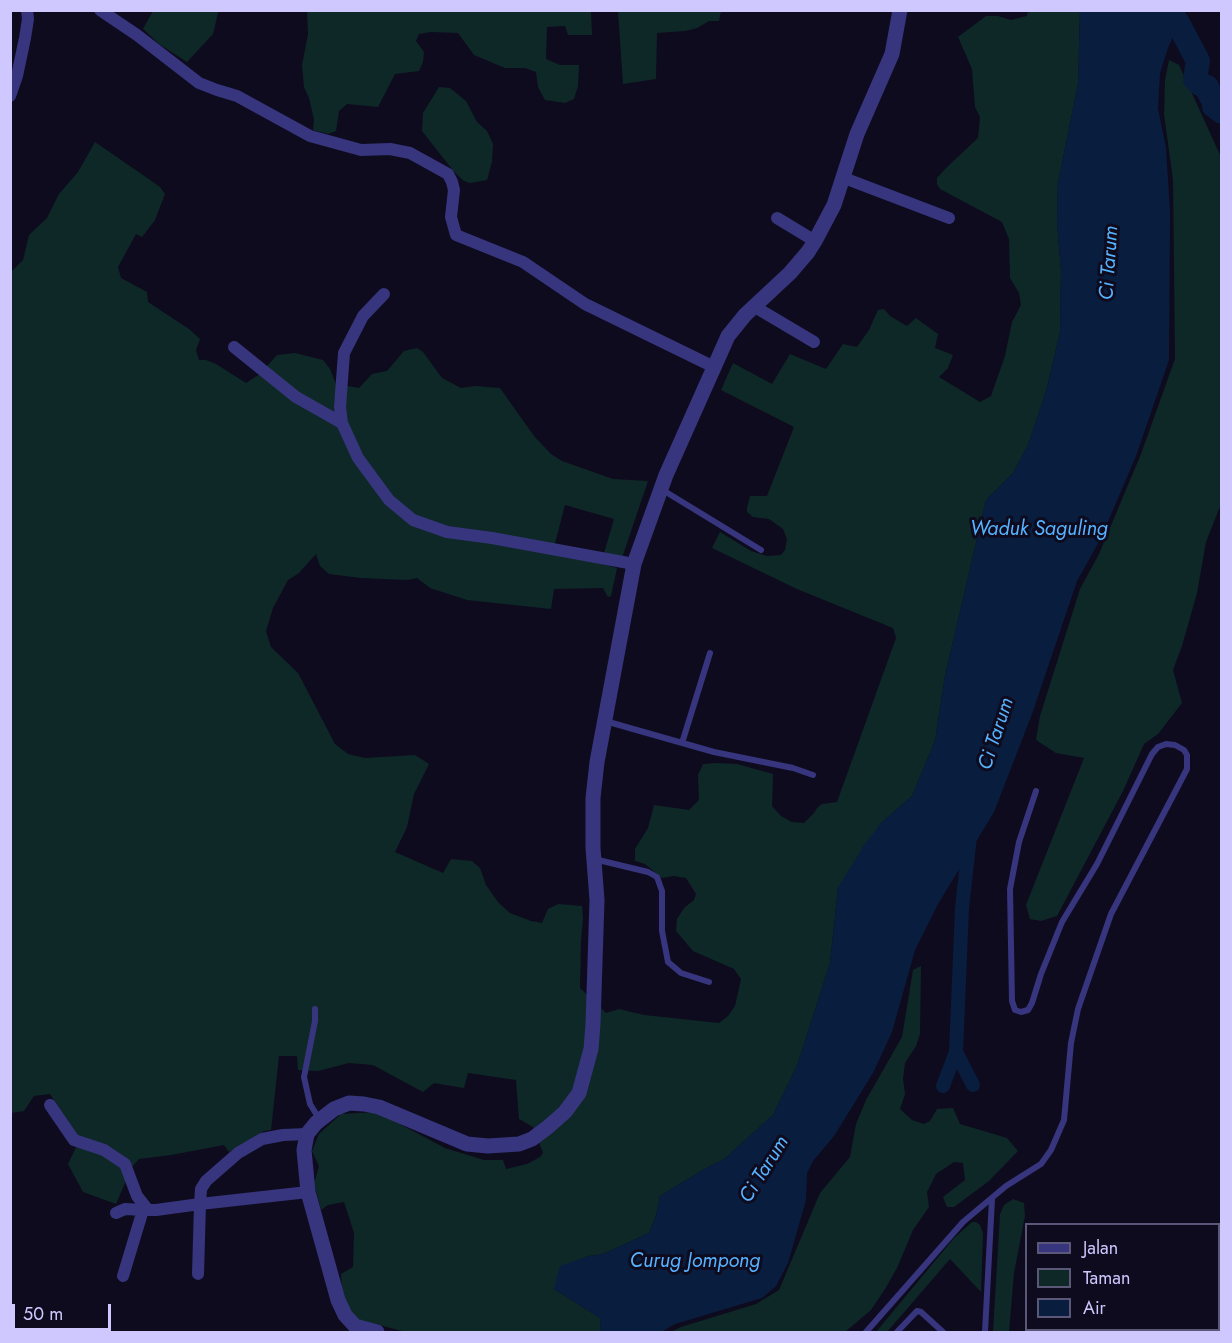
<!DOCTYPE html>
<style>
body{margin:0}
#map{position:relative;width:1232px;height:1343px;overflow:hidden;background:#0e0b1e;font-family:Jost,sans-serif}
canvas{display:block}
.frame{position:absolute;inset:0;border:12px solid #cec8ff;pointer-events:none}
.legend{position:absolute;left:1025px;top:1223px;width:195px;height:108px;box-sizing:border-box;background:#0e0b1e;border:2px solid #5b5778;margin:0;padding:8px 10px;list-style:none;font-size:18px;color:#cec8ff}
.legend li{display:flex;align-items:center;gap:12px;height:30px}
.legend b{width:30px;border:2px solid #5b5778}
.scale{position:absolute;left:12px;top:1304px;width:99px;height:27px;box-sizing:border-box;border:3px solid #cec8ff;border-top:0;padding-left:8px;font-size:18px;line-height:21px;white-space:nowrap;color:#cec8ff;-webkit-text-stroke:4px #0e0b1e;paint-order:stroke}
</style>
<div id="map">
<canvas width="1232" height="1343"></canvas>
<div class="frame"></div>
<ul class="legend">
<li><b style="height:8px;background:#37357e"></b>Jalan</li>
<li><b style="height:16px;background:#0e2827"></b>Taman</li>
<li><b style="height:16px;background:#091e3f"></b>Air</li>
</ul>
<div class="scale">50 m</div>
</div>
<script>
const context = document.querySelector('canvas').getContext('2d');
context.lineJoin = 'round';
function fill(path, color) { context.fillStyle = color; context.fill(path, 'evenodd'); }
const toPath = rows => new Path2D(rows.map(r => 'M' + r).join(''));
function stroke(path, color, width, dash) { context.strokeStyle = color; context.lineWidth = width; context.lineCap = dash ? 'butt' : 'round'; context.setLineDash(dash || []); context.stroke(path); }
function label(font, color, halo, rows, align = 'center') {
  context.font = font + ' Jost,sans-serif'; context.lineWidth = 6; context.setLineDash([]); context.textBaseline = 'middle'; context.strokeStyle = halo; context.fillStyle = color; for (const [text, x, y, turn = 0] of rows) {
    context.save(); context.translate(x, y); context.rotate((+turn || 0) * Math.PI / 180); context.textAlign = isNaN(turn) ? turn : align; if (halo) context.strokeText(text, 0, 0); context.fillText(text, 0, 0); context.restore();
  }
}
fill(toPath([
 [153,11,218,10,218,13,213,34,187,62,159,44,143,29],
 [307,11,591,11,592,35,568,35,565,26,547,27,546,59,560,65,579,65,578,86,574,99,565,103,545,100,538,87,536,72,525,68,505,68,474,55,458,33,431,32,419,34,416,41,424,52,423,62,419,71,395,74,378,107,347,104,339,111,336,131,328,134,313,130,314,120,309,98,304,87,302,65,308,34],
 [618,11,618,10,721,11,719,21,709,21,697,28,685,31,657,33,656,79,623,84],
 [1028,11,1080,11,1078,84,1058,183,1057,222,1061,271,1060,332,1047,388,1028,445,1013,473,986,500,945,676,935,741,912,796,881,823,838,888,830,963,797,1066,773,1115,723,1160,708,1167,660,1196,656,1216,649,1233,603,1254,589,1256,576,1261,554,1289,600,1318,601,1332,406,1332,352,1318,342,1299,341,1274,353,1267,354,1233,344,1202,328,1205,321,1210,314,1184,319,1166,312,1151,319,1134,341,1114,377,1112,445,1148,484,1160,503,1160,506,1169,527,1164,540,1157,543,1153,533,1127,519,1119,516,1080,468,1073,464,1088,434,1083,423,1092,373,1065,349,1063,318,1071,298,1070,297,1056,279,1056,271,1130,264,1131,229,1152,224,1145,171,1155,139,1159,132,1167,116,1204,83,1192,68,1164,80,1139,50,1094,34,1096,24,1111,11,1113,11,272,23,260,29,235,47,218,59,194,78,172,95,142,140,173,160,187,165,194,155,220,142,237,136,234,118,267,121,278,147,292,148,302,189,329,200,339,196,350,199,360,206,360,216,364,246,383,260,374,277,355,295,353,323,360,330,369,336,384,359,388,372,374,387,371,404,351,417,348,423,352,442,378,461,388,475,386,500,388,534,436,551,454,562,461,613,479,648,481,622,558,604,553,614,519,565,505,553,551,617,568,611,596,608,597,603,588,554,589,551,609,467,600,430,588,417,578,407,580,361,578,329,574,320,566,316,554,299,573,288,580,273,608,266,631,271,647,298,673,335,744,348,754,365,758,415,755,429,764,414,794,407,827,395,852,443,873,451,859,472,861,480,868,486,885,498,902,510,913,531,921,542,923,548,909,558,904,582,906,583,918,581,941,580,988,606,1013,619,1009,644,1015,719,1023,728,1016,735,1006,741,979,734,969,693,951,676,931,677,919,684,908,694,900,696,894,686,878,674,876,662,878,645,864,635,861,635,849,648,828,654,805,689,810,699,800,698,775,703,764,716,763,737,764,773,774,772,806,781,816,792,822,804,823,814,813,817,808,822,804,837,802,896,638,893,628,797,589,712,548,720,532,751,551,767,556,781,555,785,550,787,539,783,529,769,519,753,517,747,512,747,508,750,496,767,496,794,427,721,390,733,363,772,384,790,354,826,369,843,344,857,347,869,330,878,310,884,309,890,316,907,326,916,318,938,334,935,348,953,355,948,368,939,377,980,402,991,396,1005,356,1012,322,1021,305,1019,293,1010,278,1009,239,1002,222,940,189,937,184,937,178,945,169,978,138,980,117,975,107,972,69,958,37,986,16,998,16,1011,20,1027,16],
 [1169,60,1179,65,1221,157,1221,504,1206,542,1197,593,1182,646,1173,670,1182,703,1158,734,1144,744,1123,791,1057,916,1041,921,1030,919,1026,905,1084,758,1056,753,1036,740,1040,716,1080,589,1099,554,1141,454,1175,359,1173,180,1164,114,1165,80],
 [439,87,450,88,466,101,477,122,487,131,493,144,492,162,487,180,470,183,464,181,455,173,422,131,423,113],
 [921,966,920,1034,916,1046,905,1063,903,1079,905,1094,900,1109,912,1120,924,1124,930,1121,937,1109,953,1108,960,1124,1007,1138,1018,1151,989,1181,954,1207,947,1207,943,1197,965,1180,963,1163,954,1162,936,1174,927,1192,929,1207,913,1230,897,1268,885,1289,871,1310,845,1332,671,1332,681,1327,756,1304,779,1290,820,1193,850,1157,856,1124,866,1100,902,1037,913,970],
 [1013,1199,1024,1203,1025,1216,1014,1273,1009,1332,993,1332,1000,1214,1004,1205],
 [972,1222,976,1222,980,1225,983,1233,981,1292,950,1259,887,1332,876,1332,954,1238]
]), '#0e2827');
fill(toPath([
 [1080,11,1184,11,1168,48,1160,73,1158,109,1166,148,1170,211,1169,360,1136,456,1101,538,1077,581,1032,714,994,812,938,904,915,950,892,1032,873,1073,834,1136,813,1161,807,1173,806,1200,788,1263,776,1286,762,1298,675,1324,661,1332,601,1332,600,1318,554,1289,560,1266,589,1256,603,1254,649,1233,656,1216,660,1196,708,1167,723,1160,773,1115,797,1066,830,963,838,888,864,845,881,823,912,796,935,741,945,676,986,500,1013,473,1028,445,1047,388,1060,332,1061,271,1057,222,1058,183,1078,84]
]), '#091e3f');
stroke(toPath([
 [956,1052,973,1085],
 [943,1086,956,1052,962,908,970,836]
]), '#091e3f', 14);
stroke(toPath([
 [1168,10,1178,23,1198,61,1195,79,1200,84,1207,87,1210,95,1214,97,1214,106,1222,112]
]), '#091e3f', 24);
stroke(toPath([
 [661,489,761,550],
 [605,721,714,752,793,768,813,775],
 [682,743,710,653],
 [594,859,648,872,657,877,662,891,662,931,668,962,681,973,709,982],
 [315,1009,315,1021,304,1077,310,1104,320,1120],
 [866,1332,963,1222,1006,1186,1041,1164,1051,1150,1064,1120,1071,1043,1078,1009,1111,914,1187,769,1187,755,1184,750,1175,745,1166,744,1158,747,1152,754,1097,864,1062,922,1041,974,1032,1003,1028,1010,1021,1012,1015,1010,1012,1001,1010,889,1019,842,1036,791],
 [897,1332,917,1311,921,1312,943,1332],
 [985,1332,992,1199]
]), '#37357e', 6);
stroke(toPath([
 [100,10,137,35,199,83,217,90,237,96,310,136,361,150,390,149,410,153,448,174,452,182,454,190,451,217,456,235,523,262,585,304,714,367],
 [10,96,17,76,25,38,28,19,27,10],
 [844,178,949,218],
 [777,218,815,241],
 [384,294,363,316,344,353,340,407,342,423,358,458,389,500,413,520,447,532,492,538,634,564],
 [755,307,814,342],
 [234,347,296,397,342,423],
 [50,1105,74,1140,104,1150,125,1164,137,1196,148,1210],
 [116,1213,125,1209,143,1210],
 [198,1274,200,1204,308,1192],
 [123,1276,143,1210,156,1210,200,1204,201,1189,206,1181,238,1153,262,1139,283,1135,307,1134]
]), '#37357e', 12);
stroke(toPath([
 [377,1332,355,1326,345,1315,338,1300,308,1192,304,1150,307,1134,316,1123,334,1109,349,1103,364,1104,379,1107,467,1144,488,1146,519,1144,532,1139,548,1127,565,1112,579,1093,591,1049,593,1024,597,900,593,848,593,798,597,762,634,564,666,475,728,336,745,315,790,273,808,252,815,241,834,205,857,134,892,54,900,10]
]), '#37357e', 15);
label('italic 20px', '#56b3ff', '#0e0b1e', [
 ["Ci Tarum",1110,263,-86],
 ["Waduk Saguling",1039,530],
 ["Ci Tarum",997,734,-72],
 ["Ci Tarum",765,1170,-58],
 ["Curug Jompong",695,1262]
]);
</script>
